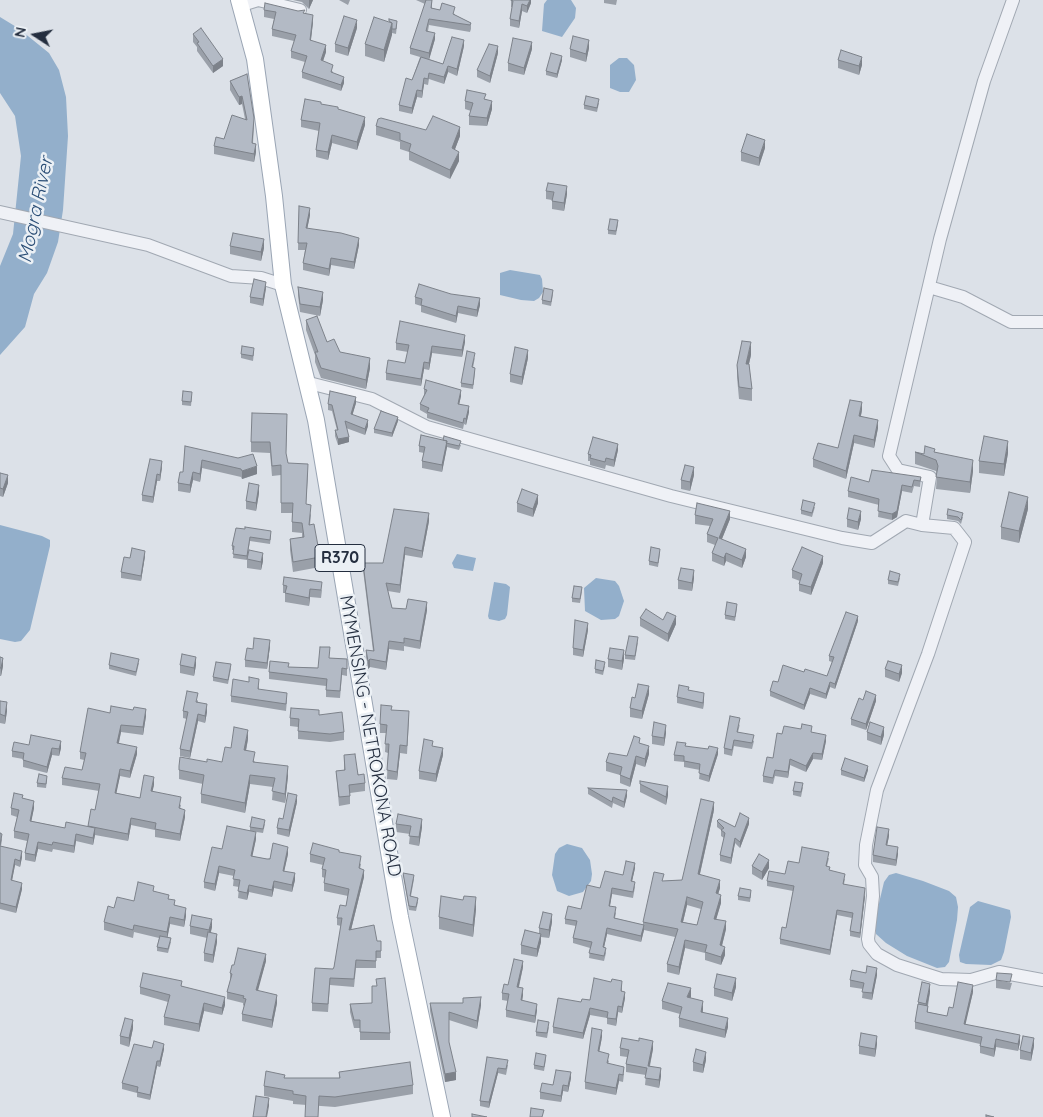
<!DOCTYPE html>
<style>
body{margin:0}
#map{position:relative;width:1043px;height:1117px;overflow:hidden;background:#dce1e8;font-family:Quicksand,sans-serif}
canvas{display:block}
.north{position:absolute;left:10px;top:10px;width:50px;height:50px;-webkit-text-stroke:4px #ebf0f5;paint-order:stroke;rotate:281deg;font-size:14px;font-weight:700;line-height:20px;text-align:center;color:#242e3f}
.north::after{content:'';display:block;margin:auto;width:18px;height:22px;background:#242e3f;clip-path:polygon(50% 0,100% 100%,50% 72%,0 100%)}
</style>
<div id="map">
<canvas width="1043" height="1117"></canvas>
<div class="north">N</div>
</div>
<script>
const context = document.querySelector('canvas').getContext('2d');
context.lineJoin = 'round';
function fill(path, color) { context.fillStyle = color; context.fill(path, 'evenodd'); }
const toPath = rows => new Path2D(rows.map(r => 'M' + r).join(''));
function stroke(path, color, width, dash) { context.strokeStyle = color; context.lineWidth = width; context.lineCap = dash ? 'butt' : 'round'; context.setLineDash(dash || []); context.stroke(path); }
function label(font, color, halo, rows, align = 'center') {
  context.font = font + ' Quicksand,sans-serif'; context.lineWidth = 5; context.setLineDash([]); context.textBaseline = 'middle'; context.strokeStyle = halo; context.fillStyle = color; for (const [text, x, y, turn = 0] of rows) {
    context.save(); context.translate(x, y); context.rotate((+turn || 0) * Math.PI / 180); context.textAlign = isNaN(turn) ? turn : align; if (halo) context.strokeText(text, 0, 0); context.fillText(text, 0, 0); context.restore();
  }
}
fill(toPath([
 [547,0,571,0,576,8,575,18,562,37,542,31,544,4],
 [0,17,18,28,49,53,59,70,66,97,68,136,63,210,58,242,47,273,34,294,25,327,0,355,0,266,13,234,21,156,15,116,0,93],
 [619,58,627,58,634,65,636,80,629,92,620,92,610,88,610,65],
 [510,270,540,275,542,279,543,292,539,298,534,301,521,300,500,295,500,273],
 [0,525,42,536,50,540,50,546,30,630,21,641,15,642,0,639],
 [457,554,476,558,473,571,454,568,452,563],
 [596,578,615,581,619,586,624,601,619,616,615,619,601,620,585,611,584,588],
 [494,582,506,584,510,587,507,615,505,619,499,621,489,619,488,616],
 [567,844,582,848,590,860,592,874,591,881,583,892,569,896,557,891,552,875,555,854,559,848],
 [896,873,923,881,949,891,956,897,958,907,957,920,949,962,945,967,937,968,907,956,886,943,876,934,875,920,884,882,889,875],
 [978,901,1010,910,1011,917,1004,952,1001,960,991,965,966,964,960,962,959,955,970,907]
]), '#93afcb');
const minor = toPath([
 [1013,0,984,81,940,239,889,456,898,470,930,477,922,525,954,528,965,542,928,654,877,790,866,845,865,865,872,877,873,896,868,939,869,944,877,954,897,965,941,979,971,980,999,972,1043,980],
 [242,5,258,0,300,10],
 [0,212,148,245,231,276,261,278,283,285],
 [929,287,963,297,1011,322,1043,322],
 [309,383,372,399,427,427,671,496,842,538,872,543,906,521,922,525]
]);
const major = toPath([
 [239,0,255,59,274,196,283,285,316,420,400,917,442,1117]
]);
stroke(minor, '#a1a8b2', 14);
stroke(major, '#9aa5b4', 18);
stroke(minor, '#eff1f6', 12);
stroke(major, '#fff', 16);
fill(toPath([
 [293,0,313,0,309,9,302,2],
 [339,0,350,0,348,5],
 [416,0,432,0,432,8,455,14,455,15,471,23,471,29,470,32,429,25,428,31,435,39,429,59,443,64,464,46,457,76,448,72,444,84,429,79,428,85,424,84,422,98,417,97,412,114,399,111,399,105,412,80,420,57,410,54,410,48,425,4],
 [511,0,531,0,531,3,527,13,522,11,519,28,510,26,510,19,512,7,511,7],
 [604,0,617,0,616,5,604,3],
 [264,10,305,13,313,22,311,40,326,52,323,61,333,72,333,73,344,83,341,91,302,78,302,72,305,62,291,58,291,51,294,41,272,36,272,29,274,19,264,17],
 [397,25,396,34,392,33,384,62,365,56,365,44],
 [357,28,348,56,335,52,335,44],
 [193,34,223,66,213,73,197,51,197,47,193,42],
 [589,48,586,62,570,57,570,49],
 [532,49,524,75,508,71,508,63],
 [498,53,490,83,477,77,477,70],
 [562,60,557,78,546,75,546,71],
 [838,60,862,65,859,75,838,68],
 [247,74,254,126,253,143,256,152,254,162,214,154,214,146,224,139,245,119,242,104,239,105,230,90,230,81],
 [486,99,492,109,487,126,469,125,469,116,471,111,465,109,465,101],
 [599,103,597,112,584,109,584,105],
 [321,104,338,109,365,125,357,150,332,143,328,160,316,157,316,150,319,131,301,127,301,120],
 [376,126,426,130,460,136,455,149,459,161,450,179,409,160,409,152,400,149,400,142,376,135],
 [765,148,759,166,741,161,741,152],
 [546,191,567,194,564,211,552,209,552,200,546,199],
 [299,206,310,215,307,229,359,245,354,269,331,265,329,276,303,270,303,263,305,250,298,250],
 [618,224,616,235,608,234,608,230],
 [230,246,264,248,261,261,230,254],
 [298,287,323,300,320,316,300,312,298,295],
 [266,288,263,306,250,303,250,297],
 [553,294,551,306,542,304,542,300],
 [415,297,480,305,477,317,458,313,456,323,421,312,421,306,415,304],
 [306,320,327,342,340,352,370,368,366,389,321,378,315,362,315,355,306,330],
 [465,342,462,357,432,353,429,370,424,369,421,386,386,380,386,373,405,363,408,352,396,350,396,343],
 [254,352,253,361,241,358,241,354],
 [751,355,749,364,752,389,752,401,739,399,737,377,737,365],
 [475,357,473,368,475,372,473,389,461,387,461,383],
 [528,358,522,385,510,382,510,374],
 [424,389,461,396,459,404,469,412,466,425,464,424,463,429,427,418,427,414,420,410,420,404,424,395],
 [192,396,191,406,182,405,182,401],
 [356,403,352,415,368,426,365,435,346,428,349,442,338,445,335,436,335,430,337,430,332,411,328,410,328,404],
 [862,410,861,416,878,428,874,448,854,443,846,479,813,467,813,459,838,448],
 [398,421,392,437,374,433,374,429],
 [287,425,286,455,288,463,308,475,306,504,311,515,310,525,320,557,320,567,293,572,290,550,290,539,302,538,302,533,292,532,292,513,281,513,281,475,272,476,270,453,251,452,251,442],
 [421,435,461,445,459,450,447,447,442,472,422,468,422,461,424,453,419,452,419,446],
 [185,446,257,474,242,479,241,477,202,468,200,482,193,480,190,493,178,491,178,483,183,472],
 [618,450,614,467,606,465,605,469,590,465,590,461,588,461,588,454],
 [915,452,924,454,935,452,973,471,970,493,936,489,937,474,936,471,915,464],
 [1008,453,1004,476,979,473,979,461],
 [162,467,160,481,157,481,153,503,142,501,142,495],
 [0,473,8,483,3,497,0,496],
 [694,475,690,491,681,489,681,480],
 [921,477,920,487,914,486,912,493,902,491,897,517,892,520,878,517,879,505,848,497,848,491,869,482],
 [259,493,256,511,246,509,246,501],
 [517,503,538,503,533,517,517,512],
 [815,507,812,517,801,514,801,510],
 [1028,509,1019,543,1001,539,1001,527],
 [695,515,730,519,722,539,746,557,742,568,726,561,724,566,712,561,712,553,715,545,707,542,707,534,710,526,695,524],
 [947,515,963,517,961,524,958,521,947,519],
 [847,519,861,519,858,530,847,527],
 [429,521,422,558,405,555,400,593,388,591,392,608,406,609,427,610,420,649,404,646,404,651,389,649,386,670,370,667,368,669,366,657,366,650,373,651,363,570,363,563,383,563],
 [236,528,271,536,270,544,250,541,247,560,233,558,234,550,232,550,232,546],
 [660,553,658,567,649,565,649,561],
 [145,556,141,581,121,578,121,572,130,558],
 [247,559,263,561,261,570,247,568],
 [823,563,811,595,799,591,799,584,800,581,792,578,792,570],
 [694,578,692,591,678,589,678,580],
 [900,578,898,586,888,584,888,580],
 [283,585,322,590,321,598,310,597,309,606,285,602,285,593,283,593],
 [582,591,580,603,572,602,572,598],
 [737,608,735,621,725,619,725,615],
 [640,618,663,620,676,624,668,642,640,626],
 [858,621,835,689,830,687,826,699,810,694,804,710,770,696,770,691,778,682,804,672,827,676,832,662,829,661,829,656],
 [588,630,583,657,573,655,573,648],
 [638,642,635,660,625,659,625,655],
 [270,646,267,669,245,667,245,660,253,649],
 [0,657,3,666,1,676,0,676],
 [330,658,347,659,347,676,342,675,340,698,326,697,326,686,269,679,269,672,289,667,318,668],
 [608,659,624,659,622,670,608,667],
 [139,663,136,676,109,669,109,665],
 [180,665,196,665,194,676,180,673],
 [605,666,603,675,595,673,595,669],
 [231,668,228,684,213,681,213,677],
 [885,669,902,673,899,682,885,677],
 [259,686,259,690,287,700,286,711,231,702,231,696],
 [689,690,704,699,703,709,677,703,677,697],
 [649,694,642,719,630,717,630,708,635,698],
 [198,700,198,702,207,712,205,723,198,721,190,758,180,756,180,749,187,719,183,718,183,711],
 [863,700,876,701,866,730,851,725,851,719],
 [0,701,7,711,5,724,0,723],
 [392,710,409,719,407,754,400,753,397,780,387,779,388,753,385,752,386,733,380,733,380,724],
 [110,713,146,716,143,735,121,732,119,743,137,754,130,778,120,776,116,793,140,798,154,785,152,791,181,805,180,809,185,817,180,841,155,837,155,830,131,825,128,841,95,835,93,845,76,841,74,853,53,849,52,852,38,849,35,862,25,860,25,853,27,841,14,838,14,831,17,817,11,815,11,808,23,798,34,808,31,821,65,828,88,826,95,810,99,791,62,785,62,778,82,770,84,760,80,759,80,752],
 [319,715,344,732,344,740,330,742,298,739,298,727,290,726,290,718],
 [740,724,738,732,754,741,752,749,734,746,732,756,724,754,724,748],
 [812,732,826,741,822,760,813,759,806,772,790,765,788,778,775,776,773,784,763,782,763,776,773,758,782,734],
 [867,732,884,735,881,745,867,740],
 [666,733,664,746,652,744,652,736],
 [248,739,246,751,255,762,288,776,285,803,272,800,273,787,250,784,245,813,201,803,201,794,203,784,179,779,179,766,207,762,222,762,231,748],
 [640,744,649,754,645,767,636,764,630,787,620,783,620,775,606,771,606,762,627,756],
 [29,745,61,748,59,756,52,755,47,773,23,767,23,759,12,757,12,751],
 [686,746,718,754,709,782,699,779,700,770,684,767,684,762,674,761,674,755],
 [344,755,365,783,365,791,350,793,350,804,339,806,336,771,344,770],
 [443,755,436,782,419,779,419,771],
 [841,770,868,770,864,782,841,775],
 [47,780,46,788,37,787,37,783],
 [640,784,668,795,666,805,640,792],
 [803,787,801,797,793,795,793,791],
 [588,788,627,796,624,808,613,803,612,808,588,794],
 [297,802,289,837,277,834,277,828],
 [714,810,700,874,720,888,718,894,721,903,716,919,726,929,722,946,725,955,721,965,705,960,705,953,685,948,679,975,667,972,667,964,675,937,644,930,641,942,607,934,604,947,606,953,604,961,589,958,590,948,573,943,573,938,576,926,565,924,565,919,581,909,600,888,635,868,632,881,635,887,633,898,612,894,610,906,616,913,615,918,643,925,643,922,664,881,682,880],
 [687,905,701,909,697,925,683,922],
 [717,821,735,827,749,824,740,848,735,843,731,864,720,861,720,855,724,838,721,836,721,830,717,827],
 [265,824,263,833,250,831,250,827],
 [396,824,422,827,419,846,409,844,410,834,396,832],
 [0,833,2,840,1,846,22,857,20,867,15,865,12,880,22,889,16,913,0,909],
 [889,836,887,845,898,854,896,866,873,862,873,855],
 [256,839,252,856,267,859,288,854,284,871,295,880,292,892,274,888,272,897,249,892,247,900,238,898,239,887,233,886,234,876,219,873,215,891,204,888,204,882,222,849],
 [339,852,361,864,360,869,364,877,351,930,377,941,381,951,381,958,376,958,376,968,356,968,354,987,330,985,328,1012,312,1011,312,1003,334,967,341,926,337,925,337,918,346,906,348,896,324,891,324,883,325,878,322,877,322,869,323,865,310,862,310,854],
 [829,858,827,866,830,871,845,879,844,884,865,896,860,938,850,936,850,931,852,918,837,915,830,955,780,944,780,939,786,928,793,891,767,886,767,881,785,874,799,863],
 [752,866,769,868,762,880,752,874],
 [403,873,414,879,411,896,418,902,416,911,409,910],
 [154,891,169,899,186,916,184,927,170,924,167,938,171,942,168,953,157,951,157,947,159,938,134,932,133,938,104,930,104,922,114,908,134,901],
 [751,894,750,902,738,900,738,896],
 [463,900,476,909,473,937,439,929,439,917],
 [552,922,549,938,541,937,541,942,537,957,521,954,521,945,539,934,539,928],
 [190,926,212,927,211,932,217,942,213,963,204,961,204,953,207,938,190,934],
 [266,961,257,991,277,1003,272,1028,242,1021,242,1014,244,1006,243,1005,243,1003,227,999,227,992,230,981,230,973,234,965],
 [523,967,519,987,523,995,522,1001,537,1010,535,1023,506,1017,506,1010,508,1001,502,1000,502,993],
 [866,973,877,975,872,1000,862,998,863,989,850,987,850,980],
 [996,980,1012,983,1010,990,996,988],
 [182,986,225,1005,222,1015,204,1011,199,1032,164,1025,164,1017,168,1002,140,994,140,987],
 [622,987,622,991,625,998,622,1013,618,1012,616,1026,607,1024,607,1018,590,1015,583,1039,553,1033,553,1027,581,1002,590,1000],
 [736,987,732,1001,714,996,714,988],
 [930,992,928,1006,928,1012,947,1016,953,1008,973,992,965,1024,1020,1042,1018,1051,996,1047,994,1057,980,1053,980,1044,915,1029,915,1022,918,1006,918,1002],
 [691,997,690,998,703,1009,703,1013,728,1027,725,1038,679,1027,679,1018,680,1014,662,1009,662,1001],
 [430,1003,463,1003,481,1005,477,1029,449,1020,449,1042,456,1080,445,1082,430,1011],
 [350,1004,390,1033,390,1040,360,1040,360,1028,354,1028,350,1012],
 [549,1027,547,1038,536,1036,536,1032],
 [133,1028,129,1047,120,1044,120,1036],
 [602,1037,599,1052,609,1061,608,1064,624,1074,623,1082,619,1081,616,1095,585,1089,585,1082],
 [877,1044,875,1057,859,1054,859,1046],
 [1034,1046,1031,1061,1020,1059,1020,1050],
 [152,1048,164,1049,160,1067,157,1066,150,1100,137,1097,137,1093,122,1089,122,1083],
 [620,1048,653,1049,650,1066,661,1076,659,1088,645,1085,646,1075,626,1072,626,1064,627,1057,620,1056],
 [487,1057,508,1065,506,1075,498,1073,489,1108,480,1106,480,1101],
 [546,1059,544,1071,534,1069,534,1065],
 [706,1060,703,1073,693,1071,693,1062],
 [339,1072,413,1085,413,1094,335,1107,293,1104,293,1101,264,1096,264,1086,285,1078,339,1078],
 [571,1078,568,1092,563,1091,561,1102,540,1099,540,1092,553,1085]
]), '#9aa0a9');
fill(toPath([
 [309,0,313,0,309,9],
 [530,0,531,0,531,3,527,13,527,6],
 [522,4,522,11,519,28,519,21],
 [313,15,313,22,310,47,310,40],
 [357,20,357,28,348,56,348,48],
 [392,23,392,35,384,62,384,50],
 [435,33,435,39,429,60,429,53],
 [464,40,464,46,457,76,457,69],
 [589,40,589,48,586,62,586,54],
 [532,42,532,49,524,75,524,68],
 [326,45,326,52,321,67,321,60],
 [498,46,498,53,490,83,490,76],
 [562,56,562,60,557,78,557,74],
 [862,57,862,65,859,75,859,66],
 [223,59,223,66,213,73,213,66],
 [448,66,448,72,444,84,444,77],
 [344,77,344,83,341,91,341,85],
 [424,78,424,84,422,98,422,91],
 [417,90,417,97,412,114,412,108],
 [242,96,242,104,239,105,239,97],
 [492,101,492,109,487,126,487,118],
 [365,117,365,125,357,150,357,142],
 [460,127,460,136,452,157,452,148],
 [332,135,332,143,328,160,328,152],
 [765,140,765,148,759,166,759,158],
 [256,144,256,152,254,162,254,154],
 [459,152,459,161,450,179,450,170],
 [567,186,567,194,564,211,564,203],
 [310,208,310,215,306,235,306,228],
 [359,238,359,245,354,269,354,262],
 [264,239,264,248,261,261,261,252],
 [331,258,331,265,329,276,329,269],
 [266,282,266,288,263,306,263,299],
 [323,292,323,300,320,316,320,307],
 [480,298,480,305,477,317,477,310],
 [458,306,458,313,456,323,456,316],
 [465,335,465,342,462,357,462,350],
 [751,342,751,355,746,376,746,364],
 [432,346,432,353,429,370,429,363],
 [528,350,528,358,522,385,522,377],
 [370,358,370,368,366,389,366,380],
 [424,362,424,369,421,386,421,379],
 [461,390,461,396,458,410,458,404],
 [356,397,356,403,351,420,351,414],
 [862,402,862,410,859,424,859,416],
 [469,406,469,412,466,425,466,419],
 [398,417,398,421,392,437,392,433],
 [368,420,368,426,365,435,365,429],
 [878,420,878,428,874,448,874,440],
 [854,435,854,443,846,479,846,471],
 [349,437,349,442,338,445,338,439],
 [447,441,447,447,442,472,442,465],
 [1008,441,1008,453,1004,476,1004,464],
 [618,444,618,450,614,467,614,460],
 [202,460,202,468,200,482,200,474],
 [973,460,973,471,970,493,970,482],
 [162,461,162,467,160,481,160,475],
 [257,466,257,474,242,479,242,471],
 [694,467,694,475,690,491,690,482],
 [193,472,193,480,190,493,190,485],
 [157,474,157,481,153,503,153,497],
 [8,475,8,483,3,497,3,489],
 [259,485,259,493,256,511,256,503],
 [902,485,902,491,897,517,892,520,892,514],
 [538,495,538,503,533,517,533,509],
 [1028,497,1028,509,1019,543,1019,531],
 [730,511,730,519,719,546,719,538],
 [861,511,861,519,858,530,858,522],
 [429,513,429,521,422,558,422,551],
 [405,547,405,555,400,593,400,585],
 [746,549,746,557,742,568,742,560],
 [145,551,145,556,141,581,141,576],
 [263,553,263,561,261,570,261,562],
 [726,553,726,561,724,566,724,558],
 [823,556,823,563,811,595,811,587],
 [694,570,694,578,692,591,692,583],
 [310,589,310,597,309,606,309,598],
 [427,602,427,610,420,649,420,641],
 [676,616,676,624,668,642,668,634],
 [858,616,858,621,835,689,835,684],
 [588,623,588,630,583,657,583,650],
 [270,640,270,646,267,669,267,663],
 [389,641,389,649,386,670,386,662],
 [624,650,624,659,622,670,622,661],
 [196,657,196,665,194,676,194,668],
 [3,658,3,666,1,676,1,668],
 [370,659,370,667,368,669,368,661],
 [902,665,902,673,899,682,899,674],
 [830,682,830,687,826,699,826,694],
 [649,686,649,694,642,719,642,711],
 [810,688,810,694,804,710,804,705],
 [704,693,704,699,703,709,703,703],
 [876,695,876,701,866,730,866,724],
 [7,702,7,711,5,724,5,716],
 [207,704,207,712,205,723,205,716],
 [146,709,146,716,143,735,143,727],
 [198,714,198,721,190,758,190,751],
 [121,725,121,732,117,750,117,743],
 [666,725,666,733,664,746,664,738],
 [884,727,884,735,881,745,881,737],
 [248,730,248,739,244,760,244,750],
 [826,735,826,741,822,760,822,754],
 [61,741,61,748,59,756,59,749],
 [400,745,400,753,397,780,397,772],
 [649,746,649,754,645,767,645,759],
 [137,747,137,754,130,778,130,771],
 [52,748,52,755,47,773,47,767],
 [443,748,443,755,436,782,436,774],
 [718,748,718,754,709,782,709,776],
 [813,753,813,759,806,772,806,766],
 [636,756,636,764,630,787,630,779],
 [790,759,790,765,788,778,788,772],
 [288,766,288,776,285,803,285,794],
 [868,766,868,770,864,782,864,778],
 [120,769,120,776,115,800,115,793],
 [250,775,250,784,245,813,245,803],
 [154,777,154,785,151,798,151,791],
 [668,786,668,795,666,805,666,797],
 [627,790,627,796,624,808,624,802],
 [297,795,297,802,289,837,289,830],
 [34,801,34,808,30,828,30,821],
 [714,802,714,810,698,882,698,874],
 [185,810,185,817,180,841,180,834],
 [131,818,131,825,128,841,128,834],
 [749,818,749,824,740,848,740,842],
 [422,819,422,827,419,846,419,837],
 [95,828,95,835,93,845,93,838],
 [889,829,889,836,886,851,886,845],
 [256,832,256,839,251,863,251,856],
 [76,834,76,841,74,853,74,846],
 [735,838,735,843,731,864,731,858],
 [38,842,38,849,35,862,35,855],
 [288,847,288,854,283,877,283,871],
 [898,847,898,854,896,866,896,860],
 [22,851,22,857,20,867,20,861],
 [15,859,15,865,11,886,11,880],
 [769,860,769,868,762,880,762,872],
 [635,863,635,868,631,886,631,881],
 [219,866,219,873,215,891,215,884],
 [364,870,364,877,349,938,349,930],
 [295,873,295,880,292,892,292,885],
 [720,880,720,888,716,901,716,893],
 [274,881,274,888,272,897,272,890],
 [22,883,22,889,16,913,16,907],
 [249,885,249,892,247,900,247,893],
 [612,888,612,894,609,911,609,906],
 [865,890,865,896,860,938,860,933],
 [721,895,721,903,714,927,714,919],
 [476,897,476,909,473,937,473,925],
 [687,897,687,905,681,930,681,922],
 [186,908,186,916,184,927,184,920],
 [837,910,837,915,830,955,830,950],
 [552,914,552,922,549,938,549,930],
 [170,917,170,924,167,940,167,932],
 [212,919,212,927,209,938,209,930],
 [726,921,726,929,720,953,720,945],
 [644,925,644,930,641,942,641,936],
 [607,928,607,934,603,952,603,947],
 [217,934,217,942,213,963,213,955],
 [541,934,541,942,537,957,537,949],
 [685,940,685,948,679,975,679,967],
 [725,947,725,955,721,965,721,957],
 [266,954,266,961,256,998,256,990],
 [523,961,523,967,517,994,517,987],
 [877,968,877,975,872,1000,872,993],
 [736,978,736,987,732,1001,732,993],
 [930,984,930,992,926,1012,926,1004],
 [973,985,973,992,964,1031,964,1024],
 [523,988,523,995,521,1007,521,1000],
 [691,988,691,997,687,1005,687,997],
 [625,992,625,998,622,1013,622,1007],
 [277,995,277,1003,272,1028,272,1020],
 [225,997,225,1005,222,1015,222,1008],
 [481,997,481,1005,477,1029,477,1021],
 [703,1001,703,1009,701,1020,701,1012],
 [204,1003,204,1011,199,1032,199,1024],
 [537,1004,537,1010,535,1023,535,1016],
 [618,1006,618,1012,616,1026,616,1019],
 [590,1008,590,1015,583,1039,583,1033],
 [728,1018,728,1027,725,1038,725,1030],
 [133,1020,133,1028,129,1047,129,1038],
 [602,1030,602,1037,598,1058,598,1051],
 [1020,1035,1020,1042,1018,1051,1018,1044],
 [877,1036,877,1044,875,1057,875,1049],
 [1034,1038,1034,1046,1031,1061,1031,1053],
 [996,1039,996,1047,994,1057,994,1049],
 [653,1041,653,1049,648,1073,648,1066],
 [164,1044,164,1049,160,1067,160,1061],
 [706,1052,706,1060,703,1073,703,1065],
 [157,1061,157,1066,150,1100,150,1095],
 [498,1068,498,1073,489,1108,489,1102],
 [661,1068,661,1076,659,1088,659,1080],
 [456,1072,456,1080,445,1082,445,1074],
 [571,1072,571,1078,568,1092,568,1086],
 [619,1074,619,1081,616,1095,616,1088],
 [563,1085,563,1091,561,1102,561,1096],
 [269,1098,269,1106,267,1117,266,1117]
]), '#7d828a');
const building = toPath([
 [426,0,432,0,431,8,440,10,442,3,455,7,453,14,471,23,470,25,429,19,426,31,435,33,429,53,410,48,426,0],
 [511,0,530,0,527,6,522,4,519,21,510,19,513,1,511,0],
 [265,3,298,11,305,10,303,13,313,15,310,40,326,45,321,60,333,65,331,72,344,77,341,85,302,72,307,56,291,51,296,35,272,29,276,12,264,10,265,3],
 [344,16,357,20,348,48,335,44,344,16],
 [374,17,392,23,384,50,365,44,374,17],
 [389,19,397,21,396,29,392,29,392,23,389,21,389,19],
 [201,28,223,59,213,66,197,43,199,42,193,34,201,28],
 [573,36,589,40,586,54,570,49,573,36],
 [452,37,464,40,457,69,448,66,444,77,429,73,428,79,424,78,422,91,417,90,412,108,399,105,406,78,412,80,421,57,443,64,452,37],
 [513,38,532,42,524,68,508,63,513,38],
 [489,44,498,46,490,76,477,70,489,44],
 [841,50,862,57,859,66,838,60,841,50],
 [551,53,562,56,557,74,546,71,551,53],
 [247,74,254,118,252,143,256,144,254,154,214,146,216,137,224,139,232,115,247,120,242,96,239,97,230,81,247,74],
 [467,90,486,94,484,99,492,101,487,118,469,116,473,103,465,101,467,90],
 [586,96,599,99,597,108,584,105,586,96],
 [305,99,321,102,321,104,338,107,338,109,365,117,357,142,332,135,328,152,316,150,320,123,301,120,305,99],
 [433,116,460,127,452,148,459,152,450,170,409,151,411,144,400,140,400,133,376,126,378,119,381,118,426,130,433,116],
 [747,134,765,140,759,158,741,152,747,134],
 [548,183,567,186,564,203,552,201,554,192,546,191,548,183],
 [299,206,310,208,306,228,341,233,359,238,354,262,331,258,329,269,303,263,307,243,298,243,299,206],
 [610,219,618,220,616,231,608,230,610,219],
 [233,233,264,239,261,252,230,246,233,233],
 [254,279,266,282,263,299,250,297,254,279],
 [419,284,451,294,480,298,477,310,458,306,456,316,421,305,422,299,415,297,419,284],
 [298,287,323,292,320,307,300,304,298,287],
 [544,288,553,290,551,302,542,300,544,288],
 [317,316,327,342,334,339,340,352,370,358,366,380,321,368,315,352,318,352,306,320,317,316],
 [400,321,465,335,462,350,432,346,429,363,424,362,421,379,386,373,388,360,405,363,409,345,396,343,400,321],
 [742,341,751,342,746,364,749,364,752,389,739,387,737,365,742,341],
 [242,346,254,348,253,356,241,354,242,346],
 [515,347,528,350,522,377,510,374,515,347],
 [467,351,475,353,472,367,475,368,473,385,461,383,467,351],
 [426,380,461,390,458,404,469,406,466,419,464,418,463,423,427,412,429,408,420,404,427,390,424,389,426,380],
 [183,391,192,392,191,402,182,401,183,391],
 [330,391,356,397,351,414,368,420,365,429,345,421,349,437,338,439,335,430,338,430,332,405,328,404,330,391],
 [850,400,862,402,859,416,878,420,874,440,854,435,846,471,813,459,818,443,838,448,850,400],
 [381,411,398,417,392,433,374,429,381,411],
 [252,413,287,414,286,453,288,463,308,464,306,504,311,505,309,525,314,524,320,557,293,562,290,539,304,537,302,523,292,522,293,503,281,503,281,465,272,466,270,442,251,442,252,413],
 [421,435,447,441,442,465,422,461,425,447,419,446,421,435],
 [444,436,461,441,459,446,446,443,447,441,443,440,444,436],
 [984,436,1008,441,1004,464,979,461,984,436],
 [593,437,618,444,614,460,606,458,605,462,590,458,591,455,588,454,593,437],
 [185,446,238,458,253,454,257,466,242,471,241,469,202,460,200,474,193,472,190,485,178,483,180,472,183,472,185,446],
 [925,446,935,449,934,452,973,460,970,482,936,477,938,466,936,460,915,452,924,454,925,446],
 [150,459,162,461,160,475,157,474,153,497,142,495,150,459],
 [685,465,694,467,690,482,681,480,685,465],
 [872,470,921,477,920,481,914,480,912,487,902,485,897,511,892,514,878,511,879,499,848,491,851,477,869,482,872,470],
 [0,473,8,475,3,489,0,488,0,473],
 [249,483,259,485,256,503,246,501,249,483],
 [522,489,538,495,533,509,517,503,522,489],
 [1009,492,1028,497,1019,531,1001,527,1009,492],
 [803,500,815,503,812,513,801,510,803,500],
 [697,503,730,511,719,538,746,549,742,560,726,553,724,558,712,553,718,538,707,534,713,519,695,515,697,503],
 [849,508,861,511,858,522,847,519,849,508],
 [394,509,429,513,422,551,405,547,400,585,386,583,392,608,406,609,408,599,427,602,420,641,404,638,404,643,389,641,386,662,370,659,368,661,366,650,374,651,363,563,383,563,394,509],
 [948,509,963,513,961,520,958,517,947,515,948,509],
 [245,527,271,531,270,540,250,537,247,556,233,554,234,546,232,546,236,528,245,529,245,527],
 [651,547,660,549,658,563,649,561,651,547],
 [802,547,823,556,811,587,799,584,802,574,792,570,802,547],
 [132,548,145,551,141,576,121,572,124,557,130,558,132,548],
 [249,550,263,553,261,562,247,559,249,550],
 [681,568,694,570,692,583,678,580,681,568],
 [890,571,900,574,898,582,888,580,890,571],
 [284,577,322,582,321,590,310,589,309,598,285,593,287,586,283,585,284,577],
 [574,586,582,587,580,599,572,598,574,586],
 [727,602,737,604,735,617,725,615,727,602],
 [646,609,663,620,667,612,676,616,668,634,640,618,646,609],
 [846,612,858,616,835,684,830,682,826,694,810,688,804,705,770,691,773,681,778,682,783,665,804,672,805,669,827,676,834,657,829,656,846,612],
 [575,620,588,623,583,650,573,648,575,620],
 [629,636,638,637,635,656,625,655,629,636],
 [254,638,270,640,267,663,245,660,247,648,253,649,254,638],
 [320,647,330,647,329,658,347,659,347,669,342,668,340,691,326,690,327,679,269,672,270,661,289,663,288,667,318,668,320,647],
 [610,648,624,650,622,661,608,659,610,648],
 [111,653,139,659,136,672,109,665,111,653],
 [182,654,196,657,194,668,180,665,182,654],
 [0,657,3,658,1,668,0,668,0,657],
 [596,660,605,662,603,671,595,669,596,660],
 [888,661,902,665,899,674,885,669,888,661],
 [216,662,231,664,228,680,213,677,216,662],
 [249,677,259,679,258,689,287,693,286,704,231,696,233,679,249,682,249,677],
 [638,684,649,686,642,711,630,708,632,697,635,698,638,684],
 [679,685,689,687,688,690,704,693,703,703,677,697,679,685],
 [187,691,198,693,196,702,207,704,205,716,198,714,190,751,180,749,188,712,183,711,187,691],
 [866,691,876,695,866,724,851,719,859,698,863,700,866,691],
 [0,701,7,702,5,716,0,714,0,701],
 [381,705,392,706,391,710,409,711,407,746,400,745,397,772,387,770,389,744,385,744,387,725,380,724,381,705],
 [111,706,133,710,134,707,146,709,143,727,121,725,117,743,137,747,130,771,120,769,115,793,140,798,144,775,154,777,151,791,181,797,179,808,185,810,180,834,155,829,156,823,131,818,128,834,88,826,91,809,95,810,100,784,62,778,65,767,82,770,86,753,80,752,88,708,110,713,111,706],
 [291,708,319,710,319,715,342,712,344,732,330,734,298,731,299,719,290,718,291,708],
 [730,716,740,718,737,732,754,735,752,743,734,740,732,750,724,748,730,716],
 [654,722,666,725,664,738,652,736,654,722],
 [870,722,884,727,881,737,867,732,870,722],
 [802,724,812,726,811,732,826,735,822,754,813,753,806,766,790,759,788,772,775,770,773,778,763,776,767,757,773,758,777,733,782,734,784,726,801,729,802,724],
 [234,727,248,730,244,750,255,752,253,762,288,766,285,794,272,791,275,778,250,775,245,803,201,794,204,775,179,770,179,766,180,757,207,762,207,759,222,762,225,747,231,748,234,727],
 [31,735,61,741,59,749,52,748,47,767,23,760,24,753,12,751,14,742,29,745,31,735],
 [634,736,640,738,639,743,649,746,645,759,636,756,630,779,620,775,622,767,606,762,609,753,627,756,634,736],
 [424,739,433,741,432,746,443,748,436,774,419,771,424,739],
 [677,742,686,743,685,746,708,749,709,746,718,748,709,776,699,773,700,764,684,761,684,756,674,755,677,742],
 [355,754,358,775,364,774,365,783,349,785,350,796,339,797,336,771,345,770,344,755,355,754],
 [845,758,868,766,864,778,841,770,845,758],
 [39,774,47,776,46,784,37,783,39,774],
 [640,781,668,786,666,797,640,784,640,781],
 [795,782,803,783,801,792,793,791,795,782],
 [588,788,627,790,624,802,613,797,612,802,588,788],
 [14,793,23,795,22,798,34,801,30,821,65,828,66,822,95,828,93,838,76,834,74,846,53,842,52,845,38,842,35,855,25,853,29,834,14,831,19,810,11,808,14,793],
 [288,793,297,795,289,830,277,828,279,818,283,819,288,793],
 [701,799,714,802,698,874,720,880,716,893,721,895,714,919,726,921,720,945,725,947,721,957,705,952,707,945,685,940,679,967,667,964,678,929,643,922,654,872,664,874,662,881,682,880,701,799],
 [687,897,703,902,697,925,681,922,687,897],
 [740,813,749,818,740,842,735,838,731,858,720,855,725,833,721,830,724,828,717,821,719,819,735,827,740,813],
 [398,814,422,819,419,837,409,836,411,826,396,824,398,814],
 [252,817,265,820,263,829,250,827,252,817],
 [227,826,256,832,251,856,267,859,270,859,273,843,288,847,283,871,295,873,292,885,274,881,272,890,249,885,247,893,238,891,240,880,233,879,235,870,219,866,215,884,204,882,212,847,222,849,227,826],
 [877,827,889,829,886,845,898,847,896,860,873,855,877,827],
 [0,833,2,834,0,845,0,833],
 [313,843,339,850,339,852,361,856,359,868,364,870,349,930,374,925,377,941,381,941,381,951,376,951,376,961,356,960,354,979,330,978,328,1004,312,1003,315,968,333,969,334,967,342,918,337,918,340,905,346,906,349,889,324,883,326,870,322,869,325,858,310,854,313,843],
 [0,846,22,851,20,861,15,859,11,880,22,883,16,907,0,903,0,846],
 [802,847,829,852,826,866,830,867,829,870,845,874,843,884,865,888,860,933,850,931,853,913,837,910,830,950,780,939,782,927,786,928,794,886,767,881,769,871,785,874,788,861,799,863,802,847],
 [759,854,769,860,762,872,752,866,759,854],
 [626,861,635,863,631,881,635,882,633,892,612,888,609,906,616,907,614,918,644,925,641,936,607,928,603,947,606,948,604,956,589,953,592,942,573,938,577,921,565,919,568,906,581,909,587,885,600,888,605,871,623,875,626,861],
 [403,873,414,875,410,896,418,898,416,907,409,906,403,873],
 [138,882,154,886,153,891,169,895,168,899,175,900,174,905,186,908,184,920,170,917,167,932,134,925,133,930,104,922,108,906,114,908,117,897,134,901,138,882],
 [740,888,751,890,750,898,738,896,740,888],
 [441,896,463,900,464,896,476,897,473,925,439,917,441,896],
 [543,912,552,914,549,930,539,928,543,912],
 [192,915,212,919,209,930,190,926,192,915],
 [525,930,541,934,537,949,521,945,525,930],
 [208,932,217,934,213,955,204,953,208,932],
 [160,936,171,938,168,949,157,947,160,936],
 [238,948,266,954,256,990,277,995,272,1020,242,1014,246,999,243,998,244,996,227,992,232,974,230,973,232,965,234,965,238,948],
 [514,959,523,961,517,987,523,988,521,1000,537,1004,535,1016,506,1010,509,994,502,993,504,984,508,985,514,959],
 [867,966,877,968,872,993,862,992,864,983,850,980,852,970,866,973,867,966],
 [143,973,182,981,181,986,225,997,222,1008,204,1003,199,1024,164,1017,170,995,140,987,143,973],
 [997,973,1012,974,1010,982,996,980,997,973],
 [717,974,736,978,732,993,714,988,717,974],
 [385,978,390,1033,360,1032,360,1020,354,1020,350,1004,372,1003,372,986,377,986,376,979,385,978],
 [594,978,611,982,612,979,622,981,621,991,625,992,622,1007,618,1006,616,1019,607,1018,608,1012,590,1008,583,1033,553,1027,558,998,581,1002,582,999,590,1000,594,978],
 [922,982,930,984,926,1004,918,1002,922,982],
 [958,982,973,985,964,1024,1020,1035,1018,1044,996,1039,994,1049,980,1046,982,1037,915,1022,918,1004,928,1006,927,1012,947,1016,949,1007,953,1008,958,982],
 [668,983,691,988,687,997,703,1001,701,1012,728,1018,725,1030,679,1018,682,1007,662,1001,668,983],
 [481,997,477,1021,449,1012,449,1042,456,1072,445,1074,430,1003,463,1003,463,998,481,997],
 [125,1018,133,1020,129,1038,120,1036,125,1018],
 [538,1020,549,1022,547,1033,536,1032,538,1020],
 [592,1028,602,1030,598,1051,609,1054,607,1063,624,1067,623,1075,619,1074,616,1088,585,1082,592,1028],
 [861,1033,877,1036,875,1049,859,1046,861,1033],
 [1023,1036,1034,1038,1031,1053,1020,1050,1023,1036],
 [622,1038,639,1041,639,1038,653,1041,648,1066,661,1068,659,1080,645,1078,647,1068,626,1064,629,1050,620,1048,622,1038],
 [154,1041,164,1044,160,1061,157,1061,150,1095,137,1092,138,1087,122,1083,134,1044,152,1048,154,1041],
 [696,1049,706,1052,703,1065,693,1062,696,1049],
 [536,1053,546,1055,544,1067,534,1065,536,1053],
 [487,1057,508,1060,506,1069,498,1068,489,1102,480,1101,487,1057],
 [410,1062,413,1085,335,1097,319,1096,318,1117,305,1117,306,1096,293,1094,293,1091,264,1086,266,1071,285,1075,284,1078,340,1078,339,1072,410,1062],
 [556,1070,571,1072,568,1086,563,1085,561,1096,540,1092,542,1083,553,1085,556,1070],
 [256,1096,269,1098,266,1117,253,1117,256,1096],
 [531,1108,544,1110,542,1117,530,1117,531,1108],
 [472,1114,487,1117,472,1117,472,1114],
 [986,1115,994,1117,986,1117,986,1115]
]);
fill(building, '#b3bac5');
stroke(building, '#7d828a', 1);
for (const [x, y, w] of [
 [340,558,50]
]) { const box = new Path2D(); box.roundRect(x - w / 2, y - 13.5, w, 27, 4); context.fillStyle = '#ebf0f5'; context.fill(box); stroke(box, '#242e3f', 1); }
label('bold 16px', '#242e3f', null, [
 ["R370",340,558]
]);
label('18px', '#242e3f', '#ebf0f5', [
 ["MYMENSING - NETROKONA ROAD",370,736,80]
]);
label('italic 19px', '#2b4e76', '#ebf0f5', [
 ["Mogra River",36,210,-78]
]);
</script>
